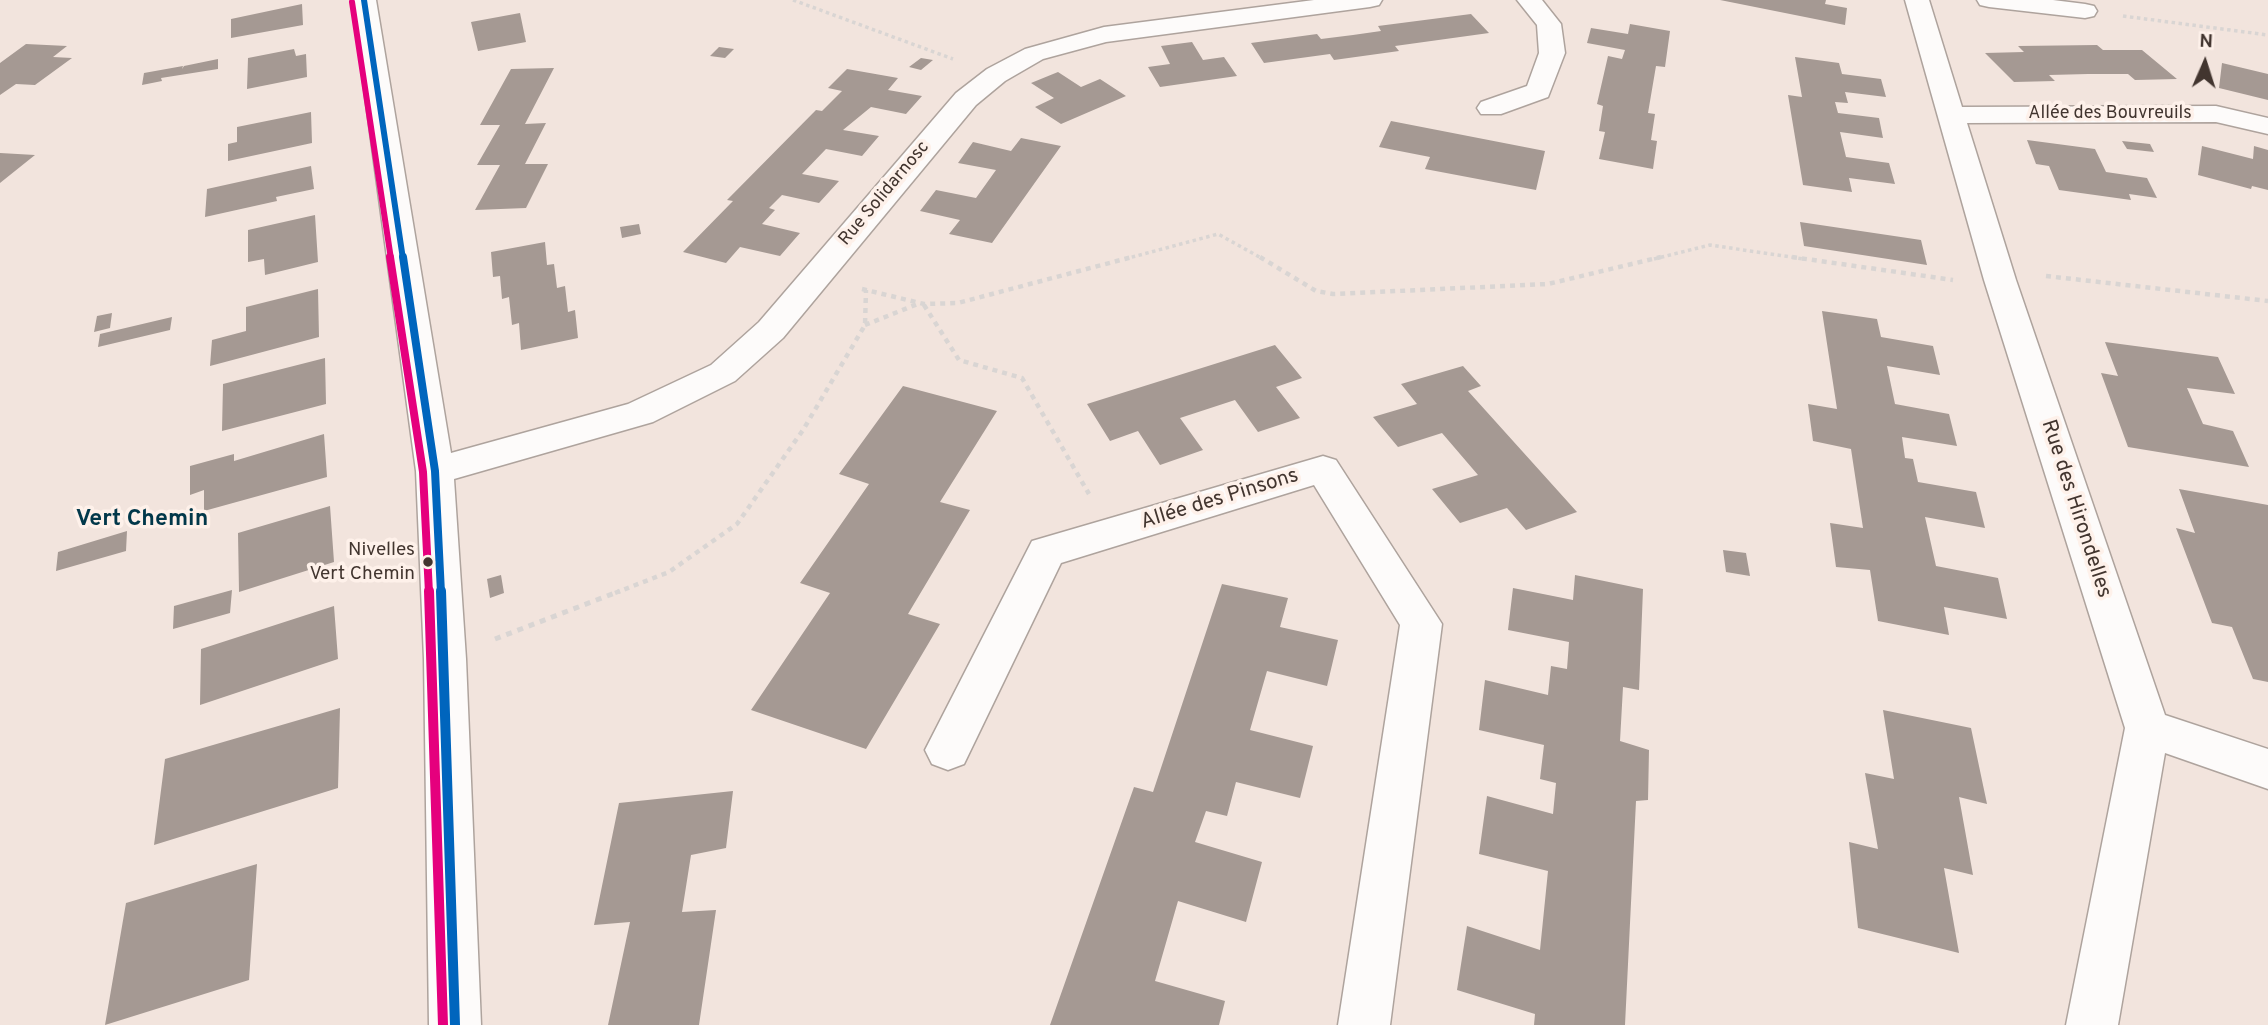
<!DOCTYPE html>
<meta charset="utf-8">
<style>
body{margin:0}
#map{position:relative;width:2268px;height:1025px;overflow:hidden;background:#f2e4dd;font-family:Overpass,sans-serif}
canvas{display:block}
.north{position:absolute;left:2170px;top:28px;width:70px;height:70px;-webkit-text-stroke:5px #fef1ea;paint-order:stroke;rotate:3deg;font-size:19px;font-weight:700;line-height:28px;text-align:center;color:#42352f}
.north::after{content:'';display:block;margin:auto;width:24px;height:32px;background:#42352f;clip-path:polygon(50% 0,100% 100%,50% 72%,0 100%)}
</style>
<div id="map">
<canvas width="2268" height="1025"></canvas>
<div class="north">N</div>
</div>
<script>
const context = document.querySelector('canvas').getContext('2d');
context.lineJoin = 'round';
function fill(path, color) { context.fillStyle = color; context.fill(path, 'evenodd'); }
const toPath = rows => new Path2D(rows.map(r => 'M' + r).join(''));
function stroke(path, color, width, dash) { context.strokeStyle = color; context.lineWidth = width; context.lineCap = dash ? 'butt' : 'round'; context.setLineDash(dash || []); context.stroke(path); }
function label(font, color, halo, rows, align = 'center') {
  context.font = font + ' Overpass,sans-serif'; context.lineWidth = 7; context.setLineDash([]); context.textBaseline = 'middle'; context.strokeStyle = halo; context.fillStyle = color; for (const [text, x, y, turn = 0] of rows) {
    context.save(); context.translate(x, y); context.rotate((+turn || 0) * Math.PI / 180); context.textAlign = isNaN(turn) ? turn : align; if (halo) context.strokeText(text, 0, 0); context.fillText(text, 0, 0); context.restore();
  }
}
fill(toPath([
 [1720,0,1826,0,1825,4,1847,8,1845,25],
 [302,4,303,25,231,38,231,19],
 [520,13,526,42,478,51,471,22],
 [1471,14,1489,33,1395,46,1399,51,1334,60,1330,54,1264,63,1251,43,1317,34,1321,39,1353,35,1381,31,1378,26],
 [1630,24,1670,31,1665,67,1656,66,1648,113,1655,114,1651,140,1657,141,1653,169,1599,159,1605,132,1599,131,1603,106,1597,104,1608,56,1622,59,1625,50,1587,43,1591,28,1628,34],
 [1192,42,1203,60,1224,57,1237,76,1160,87,1148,67,1170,64,1161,46],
 [26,44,67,46,53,57,72,58,35,85,16,84,0,95,0,63],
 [2097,45,2103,50,2142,50,2177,79,2135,80,2128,74,2088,74,2049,75,2055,81,2014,82,1985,53,2024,52,2018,46],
 [719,47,734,49,725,58,710,56],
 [294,49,296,56,306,54,307,77,247,89,248,58],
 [1795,57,1839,63,1842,74,1881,79,1886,97,1845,92,1848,103,1835,102,1838,113,1879,118,1883,138,1840,132,1846,157,1889,163,1895,184,1849,178,1852,192,1803,185,1788,95,1802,97],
 [921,58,933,60,921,70,909,67],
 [218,59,218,69,161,78,162,81,142,85,144,73,183,66,182,69,184,66],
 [2222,63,2268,74,2268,100,2219,88],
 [554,68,525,124,546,123,525,164,548,164,526,208,475,210,500,165,477,165,500,125,480,125,511,69],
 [847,69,898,78,888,90,922,96,906,114,871,107,843,130,879,136,862,156,826,149,802,174,839,181,819,203,782,195,769,208,775,210,762,224,800,233,780,256,740,247,726,263,683,252,733,201,727,200,816,110,822,111,842,91,828,88],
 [1058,72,1081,87,1100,79,1126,96,1061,124,1035,107,1054,98,1031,83],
 [311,112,312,143,228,161,228,144,237,142,237,127],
 [1391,121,1545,151,1536,190,1425,169,1430,157,1379,147],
 [1021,138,1061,146,992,243,949,234,960,220,920,211,936,190,976,198,996,170,958,163,973,142,1011,151],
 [2027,140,2095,149,2106,172,2147,178,2157,198,2129,194,2131,200,2059,190,2049,166,2036,164],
 [2122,141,2150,144,2154,152,2127,149],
 [2202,146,2253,159,2254,146,2268,150,2268,190,2252,186,2251,189,2198,175],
 [0,153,35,155,0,183],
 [311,166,314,189,276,197,277,201,205,217,207,189],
 [315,215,318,262,265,275,264,259,248,262,248,230],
 [1800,222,1921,240,1927,265,1804,246],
 [639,224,641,234,622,238,620,227],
 [545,242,547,265,554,264,557,288,565,286,568,312,575,310,578,338,521,350,519,323,512,325,509,297,502,299,500,276,493,277,491,252],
 [318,289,319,337,210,366,212,340,246,331,246,307],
 [1822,311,1877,319,1881,337,1933,346,1940,375,1887,366,1895,404,1949,414,1957,446,1902,437,1905,458,1913,459,1918,482,1976,492,1985,528,1925,517,1936,566,1998,578,2007,619,1944,607,1949,635,1878,621,1870,570,1836,567,1830,523,1863,528,1851,449,1813,441,1808,404,1837,409],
 [112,313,110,328,94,332,97,316],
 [172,317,170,330,98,347,100,334],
 [2105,342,2218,357,2235,394,2187,388,2203,424,2233,431,2249,467,2128,447,2101,373,2118,376],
 [1275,345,1302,378,1276,387,1300,418,1258,432,1235,400,1180,418,1203,450,1160,465,1138,431,1110,441,1087,404],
 [325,358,326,404,222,431,223,384],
 [1463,366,1481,386,1468,391,1577,512,1526,530,1507,508,1460,523,1432,489,1478,475,1442,433,1398,447,1373,417,1417,404,1401,384],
 [903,386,997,411,940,502,970,510,908,614,940,624,866,749,751,710,830,593,800,583,869,484,839,474],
 [324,434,327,477,204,511,204,490,190,495,190,466,234,454,234,461],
 [2179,489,2268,505,2268,682,2253,679,2232,627,2212,623,2176,528,2195,533],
 [330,506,334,562,239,592,238,533],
 [127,531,126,551,56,571,58,552],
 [1723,550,1746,553,1750,576,1726,572],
 [501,575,504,593,490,598,487,579],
 [1575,575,1643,589,1639,690,1623,687,1620,741,1649,750,1648,800,1636,801,1625,1025,1534,1025,1535,1014,1457,990,1467,926,1540,950,1548,871,1479,854,1487,796,1553,814,1556,783,1540,779,1544,745,1479,730,1485,680,1548,695,1551,666,1567,669,1569,642,1508,630,1513,588,1573,600],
 [1222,584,1288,598,1280,627,1338,640,1327,686,1267,671,1250,730,1313,746,1300,798,1236,782,1227,816,1206,811,1195,842,1262,862,1246,922,1178,901,1155,981,1225,1001,1219,1025,1050,1025,1134,787,1153,792],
 [232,590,230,613,173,629,174,606],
 [334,606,338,659,200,705,201,649],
 [340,708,338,788,154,845,165,759],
 [1883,710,1971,728,1987,804,1959,797,1973,875,1944,868,1959,953,1858,928,1849,842,1878,849,1865,773,1894,779],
 [733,791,726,848,691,855,682,912,716,910,699,1025,608,1025,630,922,594,925,619,803],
 [257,864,249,980,105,1025,126,903]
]), '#a59993');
const minor = toPath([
 [352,0,376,0,451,453,628,404,711,365,759,322,956,93,987,69,1025,49,1104,27,1314,0,1382,0,1379,5,1370,7,1106,42,1043,59,1005,81,976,105,783,338,735,381,653,422,454,479,466,659,481,1025,429,1025,424,659,416,471,352,0],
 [1517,0,1542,0,1561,24,1565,53,1548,97,1501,114,1481,114,1477,108,1481,102,1527,86,1539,53,1537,25,1517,0],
 [1905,0,1929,0,1962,107,2216,106,2268,118,2268,134,2216,122,1967,123,2016,280,2165,715,2268,749,2268,789,2165,753,2118,1025,2066,1025,2125,728,1984,280,1905,0],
 [1977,0,2053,0,2085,4,2094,6,2097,11,2094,16,2085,18,1989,7,1980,5,1977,0],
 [1323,456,1336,460,1442,624,1390,1025,1338,1025,1400,625,1314,485,1061,563,964,764,948,770,932,764,925,750,1032,541,1323,456]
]);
stroke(minor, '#aea39d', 3);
stroke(toPath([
 [793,0,953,59],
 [2123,16,2268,35],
 [1125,259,1218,234,1263,259],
 [1654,259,1710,245,1804,259]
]), '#d9d5d3', 3.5, [3.5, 3.5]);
stroke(toPath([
 [1260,257,1316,291,1333,294,1548,284,1661,257],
 [1792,257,1953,280],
 [2046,276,2268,301],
 [862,289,924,304,958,303,1132,257],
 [924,305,959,360,1022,378,1089,494],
 [865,325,920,303],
 [615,593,669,572,737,524,803,430,865,325,866,290]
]), '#d9d5d3', 4.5, [5, 5]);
stroke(toPath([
 [495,639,620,591]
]), '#d9d5d3', 5, [6, 6]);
fill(minor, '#fdfbfa');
stroke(toPath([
 [364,0,403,259]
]), '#0065bd', 6);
stroke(toPath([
 [403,257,435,471,441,593]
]), '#0065bd', 8);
stroke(toPath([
 [441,591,455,1025]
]), '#0065bd', 10);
stroke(toPath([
 [352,2,391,259]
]), '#e5007d', 6);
stroke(toPath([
 [390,257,423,472,429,593]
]), '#e5007d', 8);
stroke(toPath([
 [429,591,443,1025]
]), '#e5007d', 10);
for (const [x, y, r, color] of [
 [428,562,6,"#42352f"]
]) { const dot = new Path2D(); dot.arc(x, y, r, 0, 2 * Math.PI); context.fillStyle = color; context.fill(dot); stroke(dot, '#fef1ea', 2.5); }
label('18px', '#42352f', '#fef1ea', [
 ["Allée des Bouvreuils",2110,114],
 ["Rue Solidarnosc",885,194,-50]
]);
label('19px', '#42352f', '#fef1ea', [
 ["Nivelles",415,551],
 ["Vert Chemin",415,575]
], 'right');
label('21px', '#42352f', '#fef1ea', [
 ["Allée des Pinsons",1220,500,-17],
 ["Rue des Hirondelles",2075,509,72]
]);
label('bold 23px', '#02384a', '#fef1ea', [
 ["Vert Chemin",142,520]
]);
</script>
